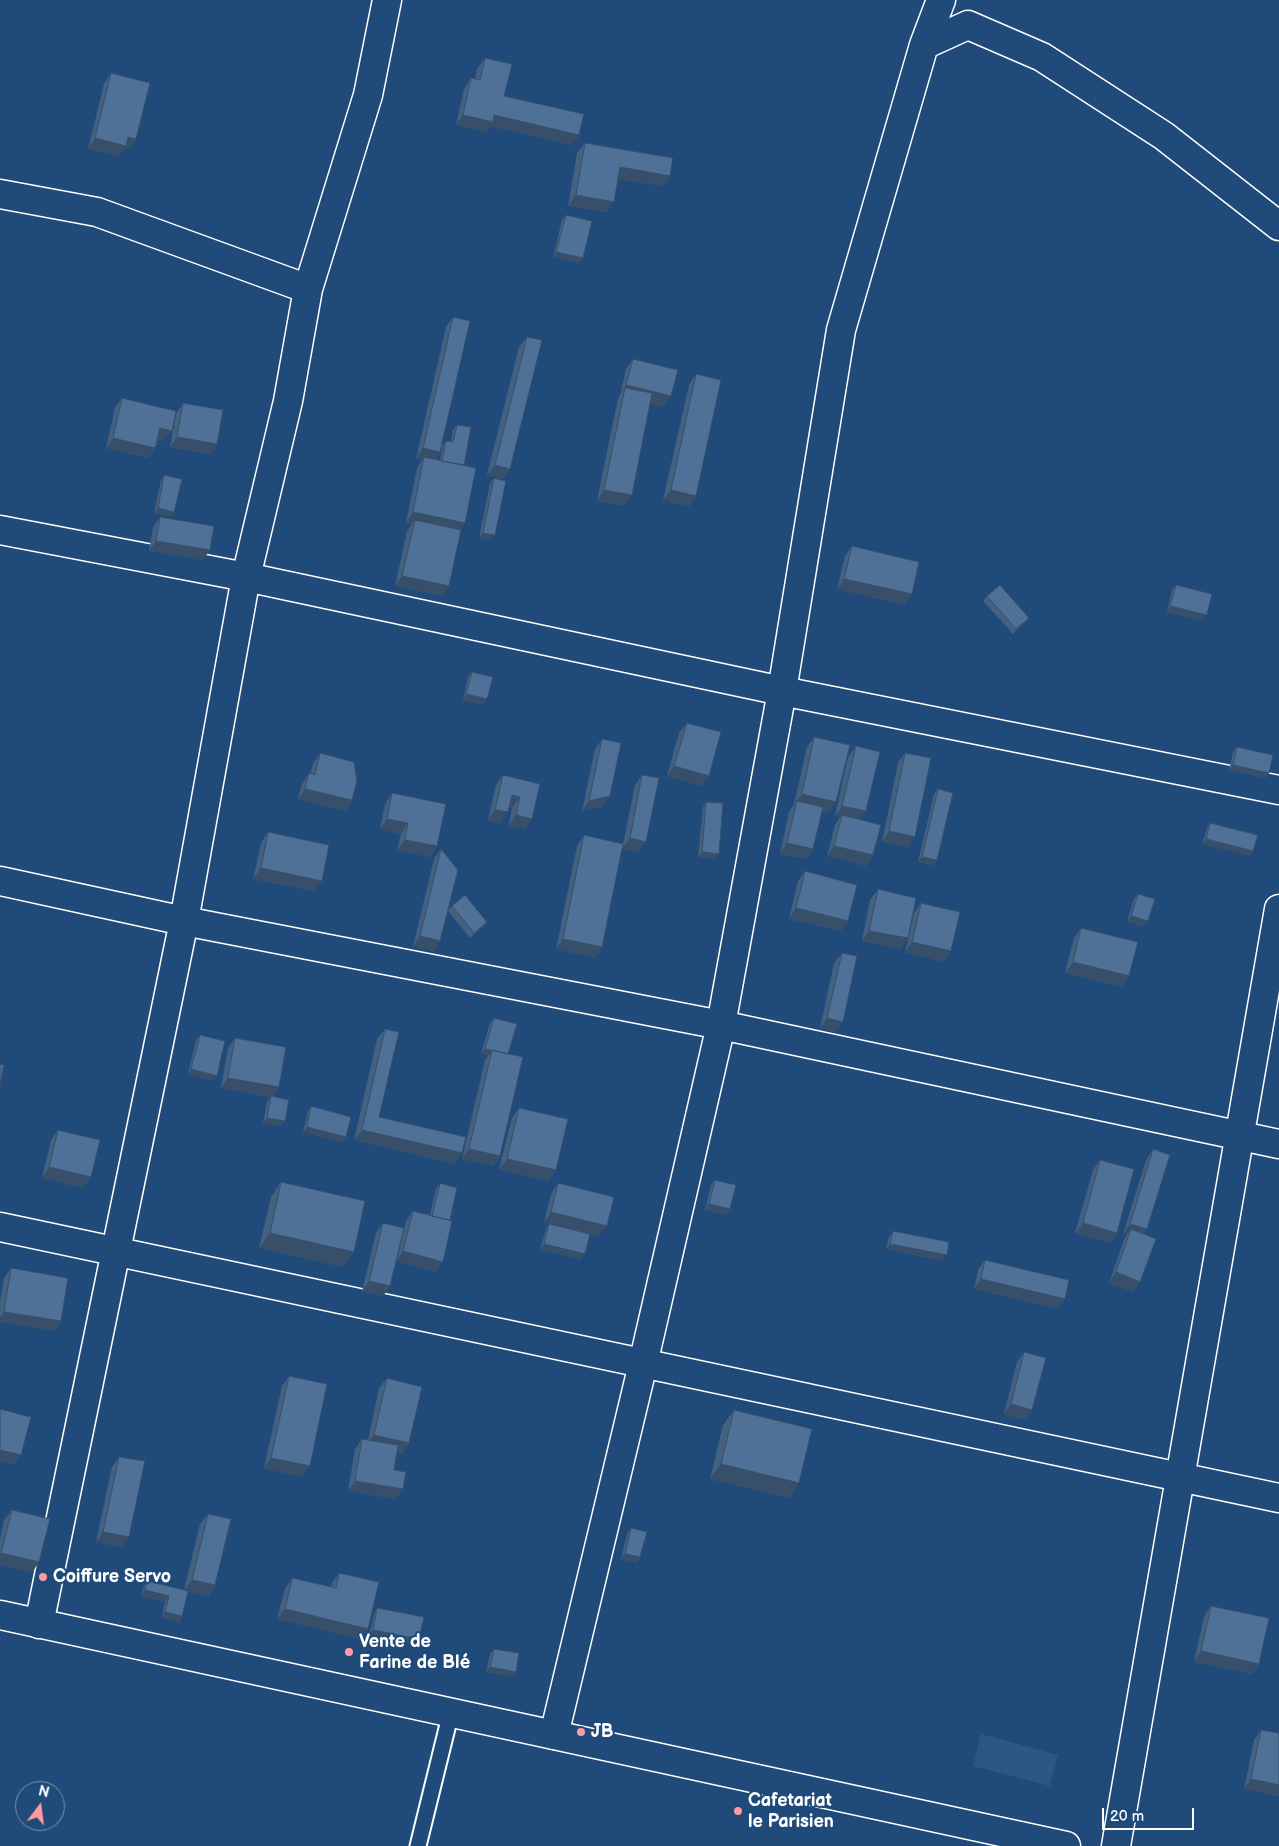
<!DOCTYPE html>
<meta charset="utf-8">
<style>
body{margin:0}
#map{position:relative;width:1279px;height:1846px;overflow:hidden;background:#1f4a7a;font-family:"Balsamiq Sans",sans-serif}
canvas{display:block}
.north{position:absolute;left:15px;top:1781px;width:50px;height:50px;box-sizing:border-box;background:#1f4a7a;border:1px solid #7992af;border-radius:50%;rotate:15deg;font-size:14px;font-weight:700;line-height:20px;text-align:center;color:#fff}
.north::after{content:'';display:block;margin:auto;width:18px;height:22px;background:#ff9aa2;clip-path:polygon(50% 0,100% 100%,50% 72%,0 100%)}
.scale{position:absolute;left:1102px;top:1808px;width:92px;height:22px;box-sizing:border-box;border:2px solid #fff;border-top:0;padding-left:6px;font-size:15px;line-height:18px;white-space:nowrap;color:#fff;-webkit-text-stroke:4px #1f4a7a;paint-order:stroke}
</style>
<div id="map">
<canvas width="1279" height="1846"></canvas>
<div class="north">N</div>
<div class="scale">20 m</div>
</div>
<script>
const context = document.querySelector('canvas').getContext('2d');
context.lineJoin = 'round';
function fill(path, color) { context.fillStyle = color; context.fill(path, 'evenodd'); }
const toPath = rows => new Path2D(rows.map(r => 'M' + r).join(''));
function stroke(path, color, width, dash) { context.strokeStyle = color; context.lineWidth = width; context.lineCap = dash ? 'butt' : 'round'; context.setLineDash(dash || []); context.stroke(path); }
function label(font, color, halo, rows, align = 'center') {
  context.font = font + ' "Balsamiq Sans",sans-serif'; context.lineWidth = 4; context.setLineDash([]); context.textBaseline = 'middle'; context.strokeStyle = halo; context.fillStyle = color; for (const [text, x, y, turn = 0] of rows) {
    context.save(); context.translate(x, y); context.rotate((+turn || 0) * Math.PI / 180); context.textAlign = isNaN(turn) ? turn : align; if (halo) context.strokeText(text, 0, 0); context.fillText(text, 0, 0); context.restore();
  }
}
fill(toPath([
 [981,1734,1058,1755,1050,1786,973,1766]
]), '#2e5683');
const lane = toPath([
 [418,1846,451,1712]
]);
const street = toPath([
 [924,45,968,25,1042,57,1164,136,1279,226],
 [0,194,97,212,308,289],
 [0,530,246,577,782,691,1279,790],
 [0,881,184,921,721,1025,1279,1144],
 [0,1227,1279,1498],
 [39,1624,184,921,246,577,288,401,308,289,368,95,387,0],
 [554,1735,643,1364,721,1025,782,691,841,330,924,45,941,0],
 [1116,1846,1279,909]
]);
const secondary = toPath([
 [0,1615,1066,1846]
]);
stroke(lane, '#fff', 19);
stroke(street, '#fff', 31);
stroke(secondary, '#fff', 31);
stroke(lane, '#1f4a7a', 15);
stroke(street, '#1f4a7a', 28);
stroke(secondary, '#1f4a7a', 28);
fill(toPath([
 [485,58,504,96,579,135,572,145,490,126,486,132,456,125,464,89,471,78,475,79,477,69],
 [111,73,136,139,129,149,125,148,119,156,88,149,104,84],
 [585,143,663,186,618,179,607,212,568,206,577,153],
 [566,215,583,258,579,263,553,257,562,220],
 [453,317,440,452,435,460,440,461,442,446,446,441,451,442,453,430,457,425,464,465,460,530,449,586,442,596,395,586,407,531,412,524,406,523,417,468,422,460,416,459,446,327],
 [527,337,510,469,503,479,487,475,519,347],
 [633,359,664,407,650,403,632,495,624,506,597,501,618,398,620,395,626,369],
 [696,374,689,507,663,500,689,385],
 [122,398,164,441,158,440,155,448,148,458,106,448,115,408],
 [183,403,217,444,210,454,170,447,176,414],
 [164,475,174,512,171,517,154,513,161,480],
 [494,478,491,540,479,538,490,483],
 [160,517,203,560,149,551,153,527],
 [852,546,904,605,837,589,845,556],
 [1176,585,1203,621,1167,612,1172,590],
 [987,596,1029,618,1025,623,1013,634,983,601],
 [472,672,487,699,483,705,463,700,468,677],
 [687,723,702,786,667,776,679,733],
 [814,737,836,802,829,812,822,811,813,849,806,859,780,854,789,812,794,804,807,747],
 [602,739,603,806,582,811,595,749],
 [856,746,860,820,866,866,827,856,835,825,840,817,835,816,848,757],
 [1237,747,1269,773,1265,778,1229,770,1233,752],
 [320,753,352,800,345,811,298,799,302,784,309,773,310,774,313,764],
 [905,753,908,847,882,842,898,763],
 [503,775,540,784,532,819,525,829,509,825,512,808,509,807,500,823,488,820,496,785],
 [642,775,646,842,638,852,622,849,595,958,556,949,577,846,584,835,623,844,635,785],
 [938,789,937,860,933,865,918,862,934,794],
 [392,793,437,846,430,857,397,850,401,834,380,829,385,804],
 [706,802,715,859,698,857,703,807],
 [1210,823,1253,851,1250,856,1202,844,1207,828],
 [268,832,314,891,253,879,261,843],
 [441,849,440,941,433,951,413,946,434,859],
 [805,871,841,931,789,919,798,881],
 [878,889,901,949,862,941,870,900],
 [1138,894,1144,927,1127,921,1134,899],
 [921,903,951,951,944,962,905,952,914,913],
 [452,906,487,922,483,927,470,938,448,911],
 [1081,928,1129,976,1122,987,1065,973,1074,938],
 [842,953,843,1022,835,1032,820,1028,834,963],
 [494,1018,508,1054,500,1156,493,1166,462,1159,485,1060,488,1056,481,1054,490,1023],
 [385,1029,379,1117,455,1164,354,1140,377,1039],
 [200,1035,213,1081,188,1074,196,1040],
 [235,1038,279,1087,272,1097,285,1121,281,1126,263,1123,267,1102,270,1097,221,1088,228,1048],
 [311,1106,342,1142,303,1132,308,1111],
 [519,1108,549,1181,499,1169,512,1118],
 [58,1130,91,1177,83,1188,42,1178,51,1140],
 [1153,1149,1147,1229,1144,1234,1133,1292,1109,1283,1124,1240,1127,1235,1123,1234,1146,1160],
 [1100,1160,1117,1233,1110,1243,1075,1233,1093,1170],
 [715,1180,726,1215,705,1210,711,1185],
 [281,1182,343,1267,259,1248,271,1197],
 [440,1183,449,1220,443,1262,436,1272,396,1261,390,1286,383,1296,362,1291,376,1233,383,1223,398,1256,406,1221,413,1211,430,1215,436,1189],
 [558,1183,599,1236,544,1222,551,1194],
 [549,1224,581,1260,540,1249,546,1229],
 [893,1231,943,1261,886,1249,889,1237],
 [985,1260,1058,1309,974,1289,978,1270],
 [11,1268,61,1321,54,1331,0,1322,0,1302,4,1278],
 [1024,1352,1032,1410,1025,1420,1004,1414,1017,1362],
 [289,1376,310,1466,302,1477,264,1468,282,1386],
 [387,1378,409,1443,402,1454,397,1452,394,1470,396,1499,348,1491,355,1449,362,1439,368,1440,379,1388],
 [734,1410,789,1498,710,1479,723,1425],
 [119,1457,121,1547,96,1542,112,1467],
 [12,1510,39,1562,32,1572,0,1565,0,1539,4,1520],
 [208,1514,215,1585,208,1596,184,1590,200,1524],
 [631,1528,637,1563,621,1559,627,1534],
 [339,1573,368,1629,360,1639,277,1619,285,1589,292,1578,331,1587,332,1583],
 [147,1581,188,1591,182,1616,179,1622,162,1618,165,1602,141,1596,144,1586],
 [1211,1606,1259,1664,1252,1674,1194,1662,1204,1617],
 [377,1608,416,1644,369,1635,374,1614],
 [494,1649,512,1677,486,1672,490,1654],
 [1261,1730,1279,1796,1244,1789,1254,1740]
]), '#456182');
fill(toPath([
 [463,115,494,115,579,135,572,145,490,126,486,132,456,125],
 [128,137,136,139,129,149,125,148,119,156,88,149,95,138],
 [620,167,670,176,663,186,612,178],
 [576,195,614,202,607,212,568,206],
 [556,252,583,258,579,263,553,257],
 [626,385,671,396,664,407,623,396,625,388,619,395],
 [160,428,172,431,164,441,153,439],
 [177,437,217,444,210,454,170,447],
 [113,438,155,448,148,458,106,448],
 [423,448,440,452,432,463,424,457,422,460,416,459],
 [495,465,510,469,503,479,487,475],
 [604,490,632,495,624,506,597,501],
 [671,490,696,496,689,507,663,500],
 [158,508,174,512,171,517,154,513],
 [413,512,465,523,458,534,415,520,412,524,406,523],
 [483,533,495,535,491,540,479,538],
 [156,541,210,550,203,560,149,551],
 [402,576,449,586,442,596,395,586],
 [844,579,912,594,904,605,837,589],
 [1170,606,1207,615,1203,621,1167,612],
 [1029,618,1025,623,1013,634,1016,629],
 [466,694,487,699,483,705,463,700],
 [1233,765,1269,773,1265,778,1229,770],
 [674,766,709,776,702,786,667,776],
 [305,789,352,800,345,811,298,799],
 [802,794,836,802,829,812,796,805,796,801],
 [512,795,520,797,512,808,504,805],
 [610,796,603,806,582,811,589,801],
 [842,806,866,811,858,822,842,815,840,817,835,816],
 [495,810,508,812,500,823,488,820],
 [516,815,532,819,525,829,509,825],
 [387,819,408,823,401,834,380,829],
 [889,831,915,837,908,847,882,842],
 [630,838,646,842,638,852,622,849],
 [1206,839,1253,851,1250,856,1202,844],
 [405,840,437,846,430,857,397,850],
 [787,843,813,849,806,859,780,854],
 [834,846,873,855,866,866,827,856],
 [702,852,719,854,715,859,698,857],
 [922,857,937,860,933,865,918,862],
 [261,868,322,881,314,891,253,879],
 [796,908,848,921,841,931,789,919],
 [1131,916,1148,921,1144,927,1127,921],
 [487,922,483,927,470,938,474,933],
 [869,931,908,938,901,949,862,941],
 [420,936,440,941,433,951,413,946],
 [563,939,602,947,595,958,556,949],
 [912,942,951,951,944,962,905,952],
 [1073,962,1129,976,1122,987,1065,973],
 [827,1018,843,1022,835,1032,820,1028],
 [485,1049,492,1051,488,1056,481,1054],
 [191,1069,217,1076,213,1081,188,1074],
 [228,1078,279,1087,272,1097,221,1088],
 [267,1118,285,1121,281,1126,263,1123],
 [307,1127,346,1137,342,1142,303,1132],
 [362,1130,462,1153,455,1164,354,1140],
 [469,1149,500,1156,493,1166,462,1159],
 [507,1159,556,1170,549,1181,499,1169],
 [49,1167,91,1177,83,1188,42,1178],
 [709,1204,730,1209,726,1215,705,1210],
 [551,1212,607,1226,599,1236,544,1222],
 [1083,1223,1117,1233,1110,1243,1075,1233],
 [1130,1224,1147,1229,1140,1239,1131,1229,1127,1235,1123,1234],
 [270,1233,354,1252,343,1267,259,1248],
 [544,1244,585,1254,581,1260,540,1249],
 [890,1244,947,1255,943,1261,886,1249],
 [403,1251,443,1262,436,1272,396,1261],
 [1116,1272,1140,1282,1133,1292,1109,1283],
 [981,1279,1065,1299,1058,1309,974,1289],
 [369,1281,390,1286,383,1296,362,1291],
 [4,1312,61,1321,54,1331,0,1322,0,1317],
 [1011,1404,1032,1410,1025,1420,1004,1414],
 [374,1435,409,1443,402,1454,366,1445],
 [0,1450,21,1455,14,1465,0,1462],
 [271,1458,310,1466,302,1477,264,1468],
 [721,1464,799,1483,789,1498,710,1479],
 [355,1481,403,1489,396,1499,348,1491],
 [103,1532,129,1537,121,1547,96,1542],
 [1,1553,39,1562,32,1572,0,1565,0,1555],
 [625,1554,640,1557,637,1563,621,1559],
 [192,1580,215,1585,208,1596,184,1590],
 [145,1590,169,1596,165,1602,141,1596],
 [285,1609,368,1629,360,1639,277,1619],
 [165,1612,182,1616,179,1622,162,1618],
 [373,1630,419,1639,416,1644,369,1635],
 [1201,1651,1259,1664,1252,1674,1194,1662],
 [490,1667,516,1672,512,1677,486,1672],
 [1251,1779,1279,1785,1279,1796,1244,1789]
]), '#384f6a');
const building = toPath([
 [485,58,512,64,504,96,584,114,579,135,494,115,493,122,463,115,471,78,480,80,485,58],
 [111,73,150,83,136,139,128,137,126,146,95,138,111,73],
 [585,143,673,158,670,176,620,167,614,202,576,195,585,143],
 [566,215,592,221,583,258,556,252,566,215],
 [453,317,470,321,440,452,423,448,453,317],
 [527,337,542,340,510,469,495,465,527,337],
 [633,359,678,370,671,396,626,385,633,359],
 [696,374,721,380,696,496,671,490,696,374],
 [625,388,652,393,632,495,604,490,625,388],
 [122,398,176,411,172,431,160,428,155,448,113,438,122,398],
 [183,403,223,410,217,444,177,437,183,403],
 [457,425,471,427,464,465,442,461,446,441,453,442,457,425],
 [424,457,476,468,465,523,413,512,424,457],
 [164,475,182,479,174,512,158,508,164,475],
 [494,478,506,481,495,535,483,533,494,478],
 [160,517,214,526,210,550,156,541,160,517],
 [415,520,461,530,449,586,402,576,415,520],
 [852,546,919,562,912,594,844,579,852,546],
 [1000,585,1029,618,1016,629,987,596,1000,585],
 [1176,585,1212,594,1207,615,1170,606,1176,585],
 [472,672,493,677,487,699,466,694,472,672],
 [687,723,721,732,709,776,674,766,687,723],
 [814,737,850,745,836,802,802,794,814,737],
 [602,739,621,743,610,796,589,801,602,739],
 [856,746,880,752,866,811,842,806,856,746],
 [1237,747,1273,755,1269,773,1233,765,1237,747],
 [320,753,354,762,357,781,352,800,305,789,309,773,315,775,320,753],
 [905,753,931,758,915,837,889,831,905,753],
 [503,775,540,784,532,819,516,815,520,797,512,795,508,812,495,810,503,775],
 [642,775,659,778,646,842,630,838,642,775],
 [938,789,953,793,937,860,922,857,938,789],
 [392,793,446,804,437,846,405,840,408,823,387,819,392,793],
 [797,801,823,807,813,849,787,843,797,801],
 [706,802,723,803,719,854,702,852,706,802],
 [842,815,881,825,873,855,834,846,842,815],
 [1210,823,1258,835,1253,851,1206,839,1210,823],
 [268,832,329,845,322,881,261,868,268,832],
 [584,835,623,844,602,947,563,939,584,835],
 [441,849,458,870,440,941,420,936,441,849],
 [805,871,857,885,848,921,796,908,805,871],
 [878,889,916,898,908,938,869,931,878,889],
 [1138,894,1155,899,1148,921,1131,916,1138,894],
 [465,895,487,922,474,933,452,906,465,895],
 [921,903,960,912,951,951,912,942,921,903],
 [1081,928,1138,942,1129,976,1073,962,1081,928],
 [842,953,857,956,843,1022,827,1018,842,953],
 [494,1018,517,1024,508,1054,485,1049,494,1018],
 [385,1029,399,1032,379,1117,466,1137,462,1153,362,1130,385,1029],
 [200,1035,225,1041,217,1076,191,1069,200,1035],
 [235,1038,286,1047,279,1087,228,1078,235,1038],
 [492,1050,523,1057,500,1156,469,1149,492,1050],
 [0,1064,4,1065,0,1085,0,1064],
 [271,1096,289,1100,285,1121,267,1118,271,1096],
 [311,1106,351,1117,346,1137,307,1127,311,1106],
 [519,1108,568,1119,556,1170,507,1159,519,1108],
 [58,1130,100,1140,91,1177,49,1167,58,1130],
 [1153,1149,1170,1155,1147,1229,1130,1224,1153,1149],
 [1100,1160,1134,1169,1117,1233,1083,1223,1100,1160],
 [715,1180,736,1185,730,1209,709,1204,715,1180],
 [281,1182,365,1201,354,1252,270,1233,281,1182],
 [440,1183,457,1188,450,1220,432,1216,440,1183],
 [558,1183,614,1197,607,1226,551,1212,558,1183],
 [413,1211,452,1221,443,1262,403,1251,413,1211],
 [383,1223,404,1228,390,1286,369,1281,383,1223],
 [549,1224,590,1234,585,1254,544,1244,549,1224],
 [1131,1229,1156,1239,1140,1282,1116,1272,1131,1229],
 [893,1231,949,1242,947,1255,890,1244,893,1231],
 [985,1260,1069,1280,1065,1299,981,1279,985,1260],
 [11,1268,68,1278,61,1321,4,1312,11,1268],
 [1024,1352,1046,1358,1032,1410,1011,1404,1024,1352],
 [289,1376,327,1384,310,1466,271,1458,289,1376],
 [387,1378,422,1387,409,1443,374,1435,387,1378],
 [0,1409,31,1417,21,1455,0,1450,0,1409],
 [734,1410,812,1429,799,1483,721,1464,734,1410],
 [362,1439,398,1445,394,1470,406,1472,403,1489,355,1481,362,1439],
 [119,1457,145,1461,129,1537,103,1532,119,1457],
 [12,1510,50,1519,39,1562,1,1553,12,1510],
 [208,1514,231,1519,215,1585,192,1580,208,1514],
 [631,1528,647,1532,640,1557,625,1554,631,1528],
 [339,1573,379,1582,368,1629,285,1609,292,1578,336,1588,339,1573],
 [147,1581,188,1591,182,1616,165,1612,169,1596,145,1590,147,1581],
 [1211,1606,1269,1618,1259,1664,1201,1651,1211,1606],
 [377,1608,424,1617,419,1639,373,1630,377,1608],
 [494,1649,519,1653,516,1672,490,1667,494,1649],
 [1261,1730,1279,1733,1279,1785,1251,1779,1261,1730]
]);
fill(building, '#507197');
stroke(building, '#384f6a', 1);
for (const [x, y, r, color] of [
 [43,1577,5,"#ff9aa2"],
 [349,1652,5,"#ff9aa2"],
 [581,1732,5,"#ff9aa2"],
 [738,1811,5,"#ff9aa2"]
]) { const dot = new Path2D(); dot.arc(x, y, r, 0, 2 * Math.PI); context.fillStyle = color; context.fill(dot); stroke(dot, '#1f4a7a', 2); }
label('bold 18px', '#fff', '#1f4a7a', [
 ["Coiffure Servo",53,1577],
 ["Vente de",359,1642],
 ["Farine de Blé",359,1663],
 ["JB",591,1732],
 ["Cafetariat",748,1801],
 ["le Parisien",748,1822]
], 'left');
</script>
